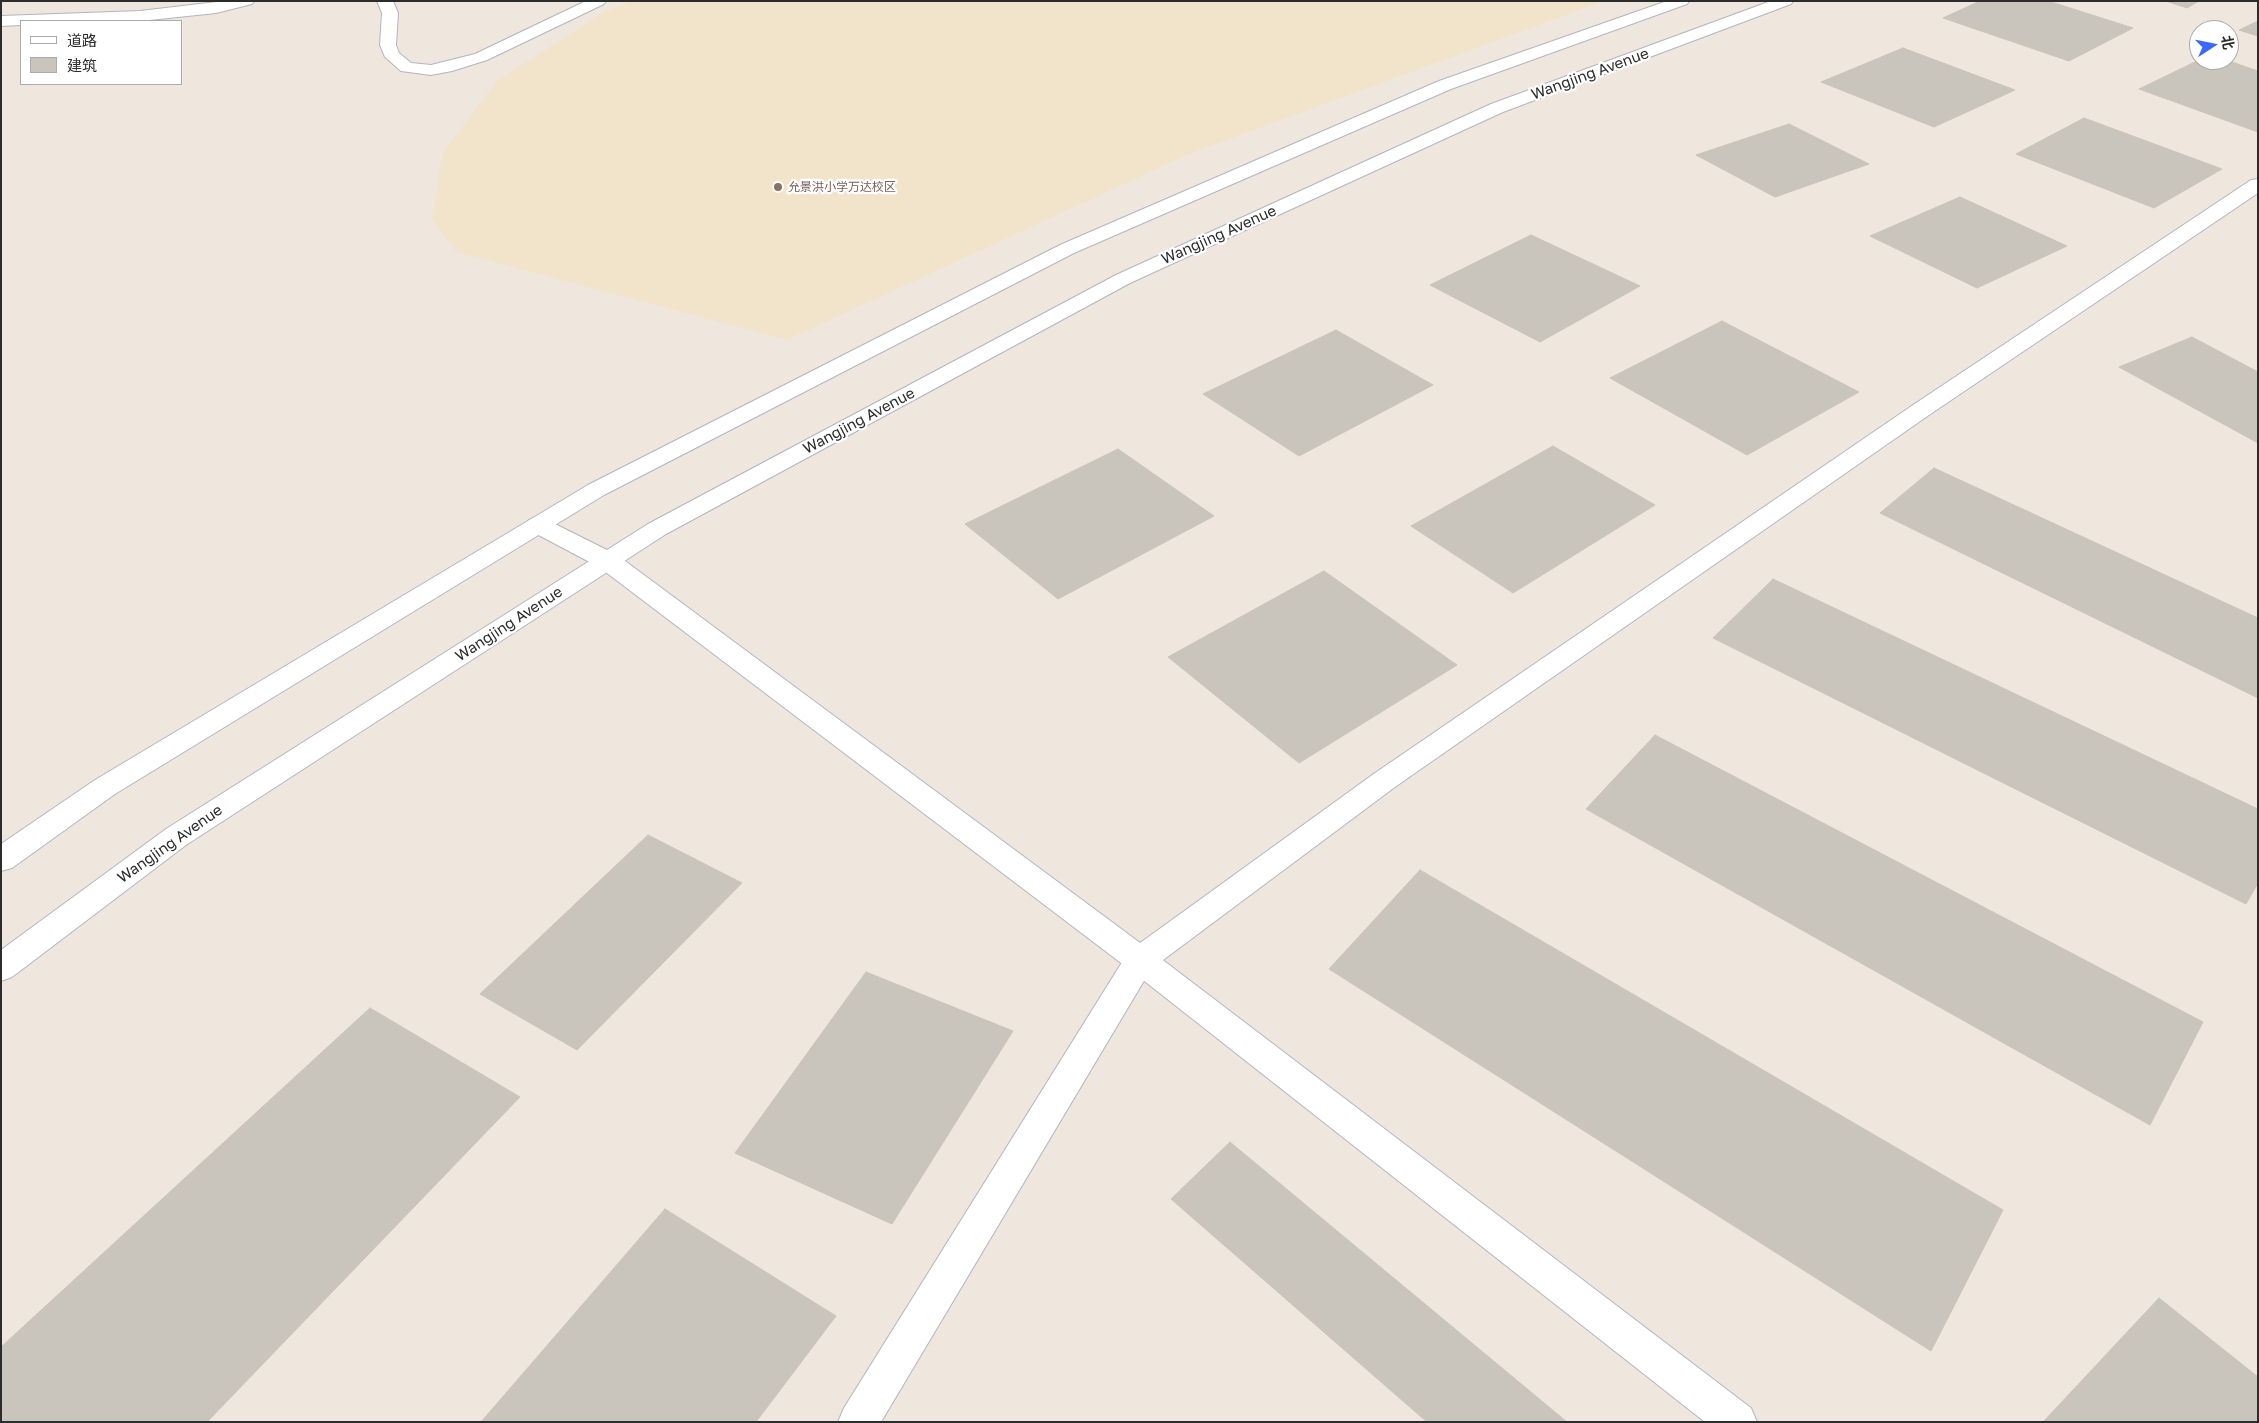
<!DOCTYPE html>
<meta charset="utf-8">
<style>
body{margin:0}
#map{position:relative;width:2259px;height:1423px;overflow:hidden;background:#efe7dd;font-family:"Golos Text","Noto Sans SC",sans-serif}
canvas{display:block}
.frame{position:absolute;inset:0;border:2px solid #2c2c2c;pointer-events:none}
.legend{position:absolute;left:20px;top:20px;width:162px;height:65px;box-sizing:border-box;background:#fff;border:1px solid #ababab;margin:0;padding:6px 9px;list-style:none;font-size:15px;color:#2c2c2c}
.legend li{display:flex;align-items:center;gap:10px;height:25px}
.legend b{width:25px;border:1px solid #ababab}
.north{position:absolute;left:2189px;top:20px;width:50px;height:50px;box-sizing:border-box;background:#fff;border:1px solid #ababab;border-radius:50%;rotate:79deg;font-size:14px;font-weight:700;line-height:20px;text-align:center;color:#2c2c2c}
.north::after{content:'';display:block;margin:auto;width:18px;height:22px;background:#3a69ff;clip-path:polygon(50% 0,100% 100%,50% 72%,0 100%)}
</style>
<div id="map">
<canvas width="2259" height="1423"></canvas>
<div class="frame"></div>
<ul class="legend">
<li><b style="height:6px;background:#fff"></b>道路</li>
<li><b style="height:14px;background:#cac5bc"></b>建筑</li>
</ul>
<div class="north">北</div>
</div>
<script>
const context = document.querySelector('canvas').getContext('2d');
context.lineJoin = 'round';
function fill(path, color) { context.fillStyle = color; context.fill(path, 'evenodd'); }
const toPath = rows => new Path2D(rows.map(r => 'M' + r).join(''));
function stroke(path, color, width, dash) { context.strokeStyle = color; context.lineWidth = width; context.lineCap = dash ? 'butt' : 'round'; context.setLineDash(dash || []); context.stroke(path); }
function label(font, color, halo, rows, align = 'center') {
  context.font = font + ' "Golos Text","Noto Sans SC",sans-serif'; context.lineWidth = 4.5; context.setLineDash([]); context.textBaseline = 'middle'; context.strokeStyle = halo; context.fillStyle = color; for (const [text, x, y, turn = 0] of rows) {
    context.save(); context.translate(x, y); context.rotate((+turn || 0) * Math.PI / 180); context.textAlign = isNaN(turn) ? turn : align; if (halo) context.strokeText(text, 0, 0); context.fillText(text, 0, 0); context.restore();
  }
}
fill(toPath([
 [632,1,1604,1,1189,154,787,340,456,252,432,219,442,154,496,82,603,12]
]), '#f2e4cb');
const building = toPath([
 [1980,1,2048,1,2133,28,2069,61,1943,18,1980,1],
 [2166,1,2199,1,2187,8,2166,1],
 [2258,21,2258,36,2239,30,2258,21],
 [1903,48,2015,90,1934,127,1821,82,1903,48],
 [2199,60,2226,60,2258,71,2258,132,2139,89,2199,60],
 [2084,118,2222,169,2154,208,2016,154,2084,118],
 [1789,124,1869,164,1775,197,1696,155,1789,124],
 [1960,197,2067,246,1977,288,1870,236,1960,197],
 [1531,235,1640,286,1540,342,1430,285,1531,235],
 [1722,321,1859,392,1747,455,1610,378,1722,321],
 [1336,330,1433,385,1299,456,1203,394,1336,330],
 [2192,337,2258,372,2258,443,2119,367,2192,337],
 [1553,446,1655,505,1513,593,1411,526,1553,446],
 [1118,449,1214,516,1058,599,965,524,1118,449],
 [1934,468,2258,618,2258,698,1880,513,1934,468],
 [1324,571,1457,665,1299,763,1168,657,1324,571],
 [1773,579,2258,809,2258,883,2246,904,1713,638,1773,579],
 [1655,735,2203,1022,2150,1125,1586,809,1655,735],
 [648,835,742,883,577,1050,480,994,648,835],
 [1420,870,2003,1210,1931,1351,1329,969,1420,870],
 [866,972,1013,1031,892,1224,735,1153,866,972],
 [370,1008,520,1097,207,1422,1,1422,1,1347,370,1008],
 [1230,1142,1567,1422,1427,1422,1171,1199,1230,1142],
 [665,1209,836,1316,756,1422,481,1422,665,1209],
 [2159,1298,2258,1377,2258,1422,2043,1422,2159,1298]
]);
fill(building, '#cac5bc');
stroke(building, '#cbc3b6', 1);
const lane = toPath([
 [2258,179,2258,193,1929,415,1395,787,1151,969,881,1422,838,1422,844,1408,1129,951,1375,773,1913,405,2251,180,2258,179]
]);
const street = toPath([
 [377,1,393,1,398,13,396,45,399,53,411,63,431,65,475,54,586,1,606,1,604,4,487,60,452,71,431,75,401,71,385,57,380,45,382,13,377,1],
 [538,518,547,520,617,555,1151,951,1751,1408,1757,1422,1705,1422,1129,969,599,567,529,530,526,525,529,520,538,518]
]);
const secondary = toPath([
 [225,1,254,1,252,4,216,13,140,21,21,21,21,25,1,26,1,16,140,11,225,1],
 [1667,1,1689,1,1687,4,1451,89,1074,253,604,495,115,794,12,868,1,871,1,844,95,780,588,485,1060,245,1439,81,1667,1],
 [1771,1,1793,1,1791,4,1503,112,1130,283,666,534,186,845,12,977,1,981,1,950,166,829,648,524,1116,275,1491,104,1771,1]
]);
stroke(lane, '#b1b5c1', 2);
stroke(street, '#b1b5c1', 2);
stroke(secondary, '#b1b5c1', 2);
fill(lane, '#fff');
fill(street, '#fff');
fill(secondary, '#fff');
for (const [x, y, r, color] of [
 [778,187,5,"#8d6e63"]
]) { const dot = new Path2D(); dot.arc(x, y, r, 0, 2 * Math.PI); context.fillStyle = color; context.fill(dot); stroke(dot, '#fff', 2); }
label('12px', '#785e54', '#fff', [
 ["允景洪小学万达校区",788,187]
], 'left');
label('15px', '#2c2c2c', '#fff', [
 ["Wangjing Avenue",1590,74,-20],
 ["Wangjing Avenue",1219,235,-24],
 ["Wangjing Avenue",859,421,-28],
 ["Wangjing Avenue",509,624,-33],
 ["Wangjing Avenue",170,844,-35]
]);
</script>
